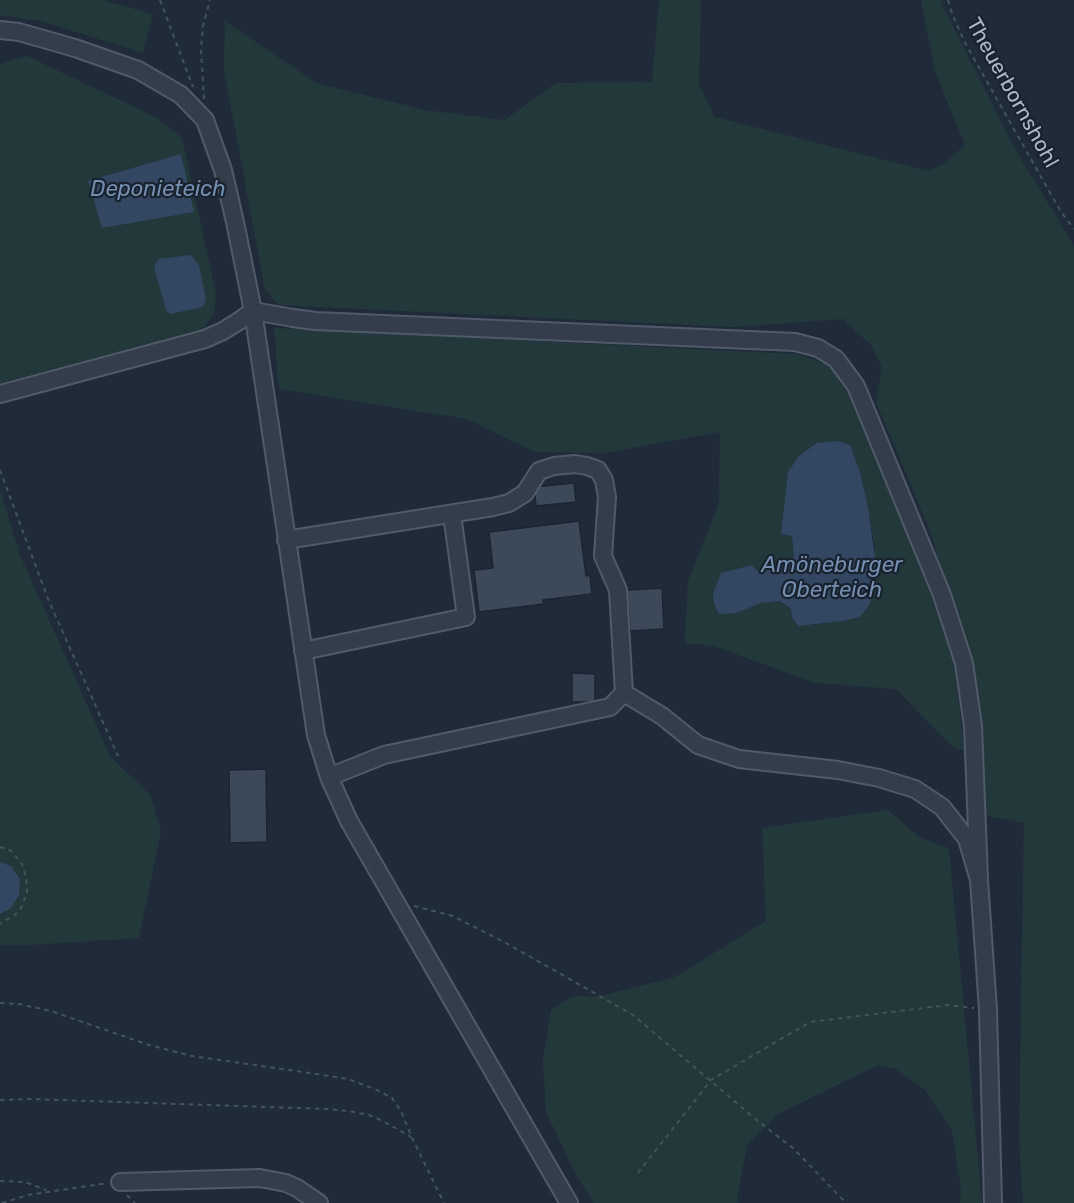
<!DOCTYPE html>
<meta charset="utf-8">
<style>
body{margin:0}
canvas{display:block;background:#202b3a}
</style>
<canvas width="1074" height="1203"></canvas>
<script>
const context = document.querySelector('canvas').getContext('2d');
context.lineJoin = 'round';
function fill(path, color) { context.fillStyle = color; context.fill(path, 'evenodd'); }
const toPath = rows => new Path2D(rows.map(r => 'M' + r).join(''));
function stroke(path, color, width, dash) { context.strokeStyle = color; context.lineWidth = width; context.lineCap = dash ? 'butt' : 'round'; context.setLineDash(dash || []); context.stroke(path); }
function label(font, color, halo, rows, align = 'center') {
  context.font = font + ' Rubik,sans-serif'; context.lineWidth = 4.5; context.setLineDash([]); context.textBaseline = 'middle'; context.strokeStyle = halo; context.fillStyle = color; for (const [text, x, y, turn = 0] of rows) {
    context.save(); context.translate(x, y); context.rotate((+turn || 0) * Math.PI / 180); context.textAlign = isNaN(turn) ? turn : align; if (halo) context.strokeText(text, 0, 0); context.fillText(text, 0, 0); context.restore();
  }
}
fill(toPath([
 [0,0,101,0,153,14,143,53,41,21,0,15],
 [659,0,701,0,699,84,715,117,928,171,944,164,965,145,935,71,921,0,942,0,942,5,1014,147,1074,246,1074,1203,1023,1203,1019,1139,1024,823,983,815,971,674,931,533,876,402,882,367,871,345,843,319,732,327,279,305,265,290,224,70,225,21,316,83,425,110,505,120,556,83,652,82],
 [27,56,157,118,182,138,216,294,214,314,199,334,0,383,0,64],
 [274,328,795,354,831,365,848,386,942,623,955,666,964,750,955,749,896,689,815,683,714,646,685,643,688,581,719,503,720,432,604,453,535,452,467,419,279,389],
 [850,445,860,472,868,507,875,549,860,617,843,621,810,625,780,601,761,603,736,613,741,569,752,565,758,572,787,562,794,556,792,536,781,534],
 [0,490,20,555,110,756,150,795,161,831,139,938,30,945,0,945],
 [888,810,920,838,949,848,982,1203,960,1203,961,1189,952,1130,925,1090,896,1069,878,1065,778,1114,747,1145,737,1199,738,1203,594,1203,577,1177,546,1112,543,1060,551,1010,573,996,596,997,675,977,766,921,762,828]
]), '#22383b');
fill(toPath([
 [181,154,194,212,102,228,88,181],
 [191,255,199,265,206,299,203,307,170,314,166,310,154,267,158,259],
 [838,441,850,445,860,472,868,507,877,573,870,604,860,617,843,621,798,626,792,617,791,609,780,601,761,603,736,613,719,614,714,604,713,594,721,573,752,565,758,572,787,562,794,556,792,536,781,534,788,472,799,456,817,443],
 [0,862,11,866,20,879,19,895,11,908,0,914]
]), '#334662');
const building = toPath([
 [574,483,576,502,536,506,534,487,574,483],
 [579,521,586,576,590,575,592,594,543,600,544,604,479,612,474,570,493,568,489,532,579,521],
 [662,588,664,629,630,631,627,590,662,588],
 [572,673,595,674,595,702,572,702,572,673],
 [266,769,267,842,230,843,229,770,266,769]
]);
fill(building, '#3c4959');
stroke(building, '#1b2431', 1.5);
const minor = toPath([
 [0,30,19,32,75,48,138,70,181,95,205,120,223,170,235,222,253,311,316,735,329,777,349,821,569,1203],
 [0,394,205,339,223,331,239,321,253,311,293,318,315,321,795,342,818,348,836,359,856,386,942,595,964,663,973,726,979,880],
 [286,540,493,507,509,503,525,493,539,471,554,466,575,464,587,466,598,470,604,480,607,497,603,556,618,590,624,693,610,707,384,755,329,777],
 [303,651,466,617,452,514],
 [624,693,662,716,698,745,739,759,838,770,879,778,915,789,942,807,967,839,979,880,988,1010,993,1203],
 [120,1182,260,1178,286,1183,297,1188,319,1203]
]);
stroke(minor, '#515a68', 20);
stroke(toPath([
 [160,0,193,87],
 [948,0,952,13,964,41,1061,212,1074,229],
 [204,99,201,49,203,26,210,0],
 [0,470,48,599,118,756],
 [0,847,10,850,21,862,24,869,27,885,27,893,21,908,16,914,0,924],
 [414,906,453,916,506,943,633,1015,759,1122,794,1149,846,1203],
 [0,1003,19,1004,51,1011,149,1045,192,1056,310,1073,348,1079,375,1089,392,1098,401,1111,412,1138,444,1203],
 [0,1100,30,1099,327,1109,348,1111,369,1115,383,1121,411,1137],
 [638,1173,711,1080,810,1022,948,1005,974,1008],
 [0,1181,25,1182,46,1190],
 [127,1195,135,1203],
 [2,1203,28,1195,108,1183]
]), '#405558', 2, [4.5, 4.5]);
stroke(minor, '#343d4a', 16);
label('21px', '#aeb7c6', '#19222f', [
 ["Theuerbornshohl",1012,93,61]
]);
label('italic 22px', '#758eb0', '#19222f', [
 ["Deponieteich",158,190],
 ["Amöneburger",832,566],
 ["Oberteich",832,591]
]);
</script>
